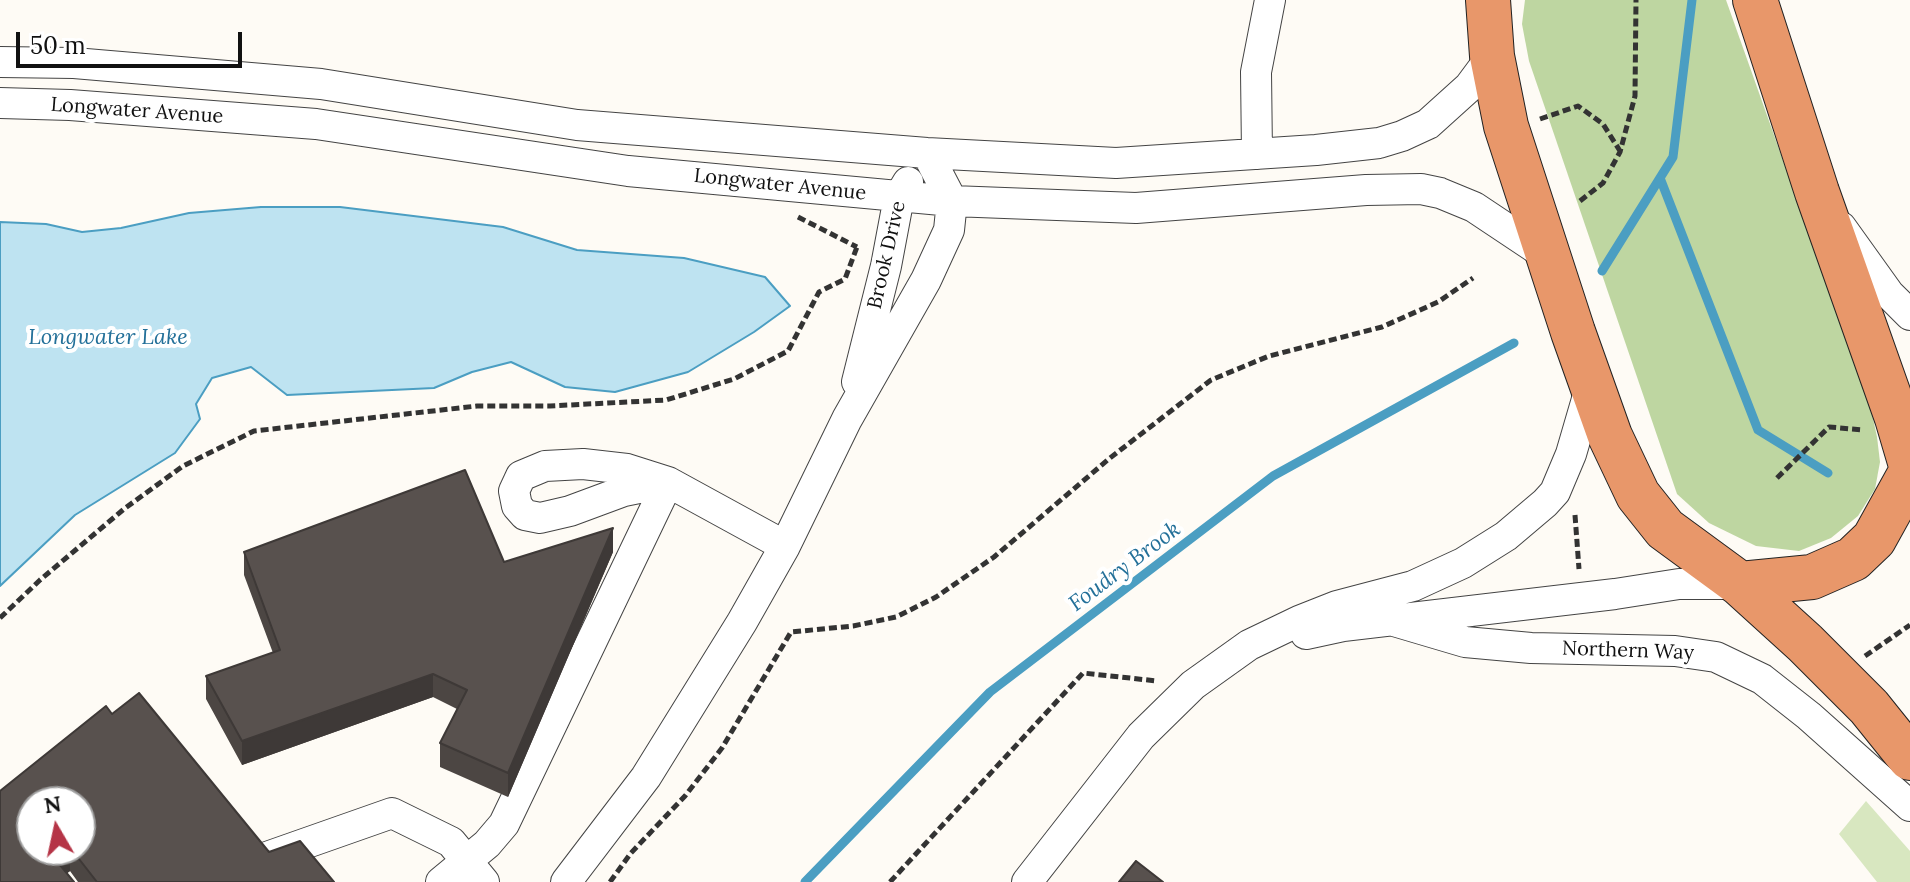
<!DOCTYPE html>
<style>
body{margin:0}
#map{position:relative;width:1910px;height:882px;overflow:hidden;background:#fefbf5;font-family:Lora,serif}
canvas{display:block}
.north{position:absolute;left:16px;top:786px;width:80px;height:80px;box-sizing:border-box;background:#fff;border:2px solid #a0a0a0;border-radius:50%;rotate:351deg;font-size:22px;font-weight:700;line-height:32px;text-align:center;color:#111}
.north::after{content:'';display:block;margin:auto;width:28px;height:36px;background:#b53446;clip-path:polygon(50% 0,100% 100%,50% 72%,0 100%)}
.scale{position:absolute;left:16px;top:32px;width:226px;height:36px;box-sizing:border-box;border:4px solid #111;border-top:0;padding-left:10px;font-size:24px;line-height:28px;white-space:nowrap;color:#111;-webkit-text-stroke:6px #fff;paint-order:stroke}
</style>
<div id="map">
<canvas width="1910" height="882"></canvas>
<div class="north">N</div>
<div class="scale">50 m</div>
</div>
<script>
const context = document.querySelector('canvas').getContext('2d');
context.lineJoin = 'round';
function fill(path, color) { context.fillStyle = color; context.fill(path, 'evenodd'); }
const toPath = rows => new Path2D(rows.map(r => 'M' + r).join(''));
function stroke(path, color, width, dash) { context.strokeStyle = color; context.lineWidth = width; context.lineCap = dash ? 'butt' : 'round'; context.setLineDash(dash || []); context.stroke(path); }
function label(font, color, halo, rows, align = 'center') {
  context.font = font + ' Lora,serif'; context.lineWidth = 8; context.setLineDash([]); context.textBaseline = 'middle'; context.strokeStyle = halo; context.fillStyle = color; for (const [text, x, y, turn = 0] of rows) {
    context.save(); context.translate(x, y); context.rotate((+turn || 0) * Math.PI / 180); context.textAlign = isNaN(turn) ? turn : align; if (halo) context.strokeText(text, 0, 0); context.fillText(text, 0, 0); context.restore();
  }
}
fill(toPath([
 [1866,801,1910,851,1910,882,1877,882,1839,834]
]), '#d8e7c0');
fill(toPath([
 [1525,0,1726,0,1870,405,1877,437,1880,462,1875,489,1858,516,1831,538,1799,551,1756,546,1709,523,1677,494,1529,61,1522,24]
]), '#bed6a1');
const water = toPath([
 [261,207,340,207,503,227,577,250,684,258,765,277,790,306,754,332,688,372,615,392,565,387,511,362,472,372,434,388,287,395,251,367,212,378,196,404,200,419,175,453,75,515,0,586,0,222,46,224,82,232,121,228,189,213,261,207]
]);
fill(water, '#bee3f1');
stroke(water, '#4b9ec2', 2);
stroke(toPath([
 [1660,178,1758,430,1828,473],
 [1602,271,1673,157,1692,0],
 [805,882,990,692,1273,476,1514,343]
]), '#4b9ec2', 9);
const minor = toPath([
 [0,62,74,63,321,84,577,125,927,153,1116,163,1316,150,1379,143,1402,136,1428,124,1469,87,1492,56],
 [0,103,70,105,316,124,628,171,952,201,1136,208,1366,190,1421,189,1440,193,1474,207,1546,255],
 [1257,154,1256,72,1270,0],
 [1841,227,1889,294,1910,315],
 [857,382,886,266,899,197,908,182],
 [668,482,624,491,570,511,540,518,525,515,517,506,514,491,521,476,545,466,583,464,627,469,668,482,785,546],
 [1394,621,1465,642,1531,648,1675,651,1716,657,1762,679,1809,716,1910,806],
 [1306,634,1343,626,1615,594,1679,584,1740,584],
 [264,858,392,813,451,842,484,882],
 [441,882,487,844,504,824,668,482],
 [566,882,646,777,742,622,785,546,847,419,926,280,949,230,952,201,927,153],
 [1027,882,1141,736,1193,685,1249,645,1299,621,1337,606,1413,586,1463,563,1506,536,1545,503,1555,492,1571,454,1592,382]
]);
const highway = toPath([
 [1488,0,1492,56,1506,126,1573,332,1610,436,1638,495,1665,529,1740,584,1805,643,1869,707,1910,758],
 [1755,0,1817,192,1897,418,1910,462],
 [1740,584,1812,577,1853,559,1874,539,1910,474]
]);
stroke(minor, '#444', 32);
stroke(highway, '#222', 46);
stroke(toPath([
 [1540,119,1578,106,1603,124,1620,151],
 [1580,201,1603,183,1620,152,1635,96,1636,0],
 [798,217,857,247],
 [1777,478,1829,427,1864,430],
 [1575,515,1579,569],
 [0,618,40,580,124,509,183,466,254,431,477,406,550,406,666,400,734,379,788,351,819,292,845,279,857,247],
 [1865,656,1910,625],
 [610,882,631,853,685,796,722,748,791,632,853,626,896,617,936,597,994,557,1110,458,1211,380,1269,356,1382,327,1438,302,1473,278],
 [890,882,1083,673,1157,681]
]), '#333', 5, [8, 4]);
stroke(minor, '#fff', 30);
stroke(highway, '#e8976a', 44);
fill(toPath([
 [244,552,504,562,613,552,508,797,440,767,440,743,457,709,433,697,242,765,206,699,206,676,273,653,244,575],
 [112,714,269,852,334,882,78,882,70,871,67,873,0,882],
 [80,802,80,850,32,850]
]), '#4c4643');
fill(toPath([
 [613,528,613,552,508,797,508,773],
 [433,674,433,697,242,765,242,741],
 [66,850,70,850,70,871,56,882,55,859]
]), '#3e3937');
const building = toPath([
 [465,470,504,562,613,528,508,773,440,743,467,690,433,674,242,741,206,676,280,650,244,552,465,470],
 [139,693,269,852,300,841,334,882,97,882,72,850,80,850,80,802,32,802,32,850,66,850,55,859,74,882,0,882,0,791,106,706,112,714,139,693],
 [1136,861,1163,882,1119,882,1136,861]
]);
fill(building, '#58514e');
stroke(building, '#3e3937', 2);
label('20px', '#111', '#fff', [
 ["Longwater Avenue",137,111,4],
 ["Longwater Avenue",780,185,6],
 ["Brook Drive",887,255,-77],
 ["Northern Way",1628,651,2]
]);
label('italic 22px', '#237099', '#fff', [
 ["Longwater Lake",108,338],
 ["Foudry Brook",1125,567,-37]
]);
</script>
